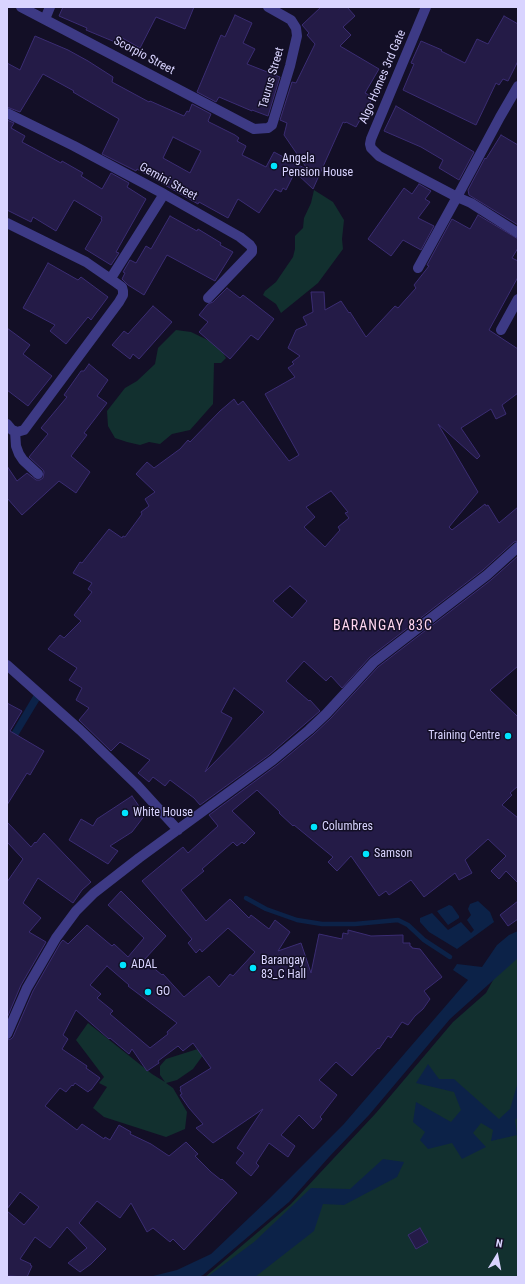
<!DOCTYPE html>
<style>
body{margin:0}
#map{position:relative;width:525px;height:1284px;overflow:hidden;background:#130f26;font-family:"Roboto Condensed",sans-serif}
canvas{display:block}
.frame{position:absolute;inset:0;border:8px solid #d9d4ff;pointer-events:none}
.north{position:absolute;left:477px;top:1236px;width:40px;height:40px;-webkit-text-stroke:3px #130f26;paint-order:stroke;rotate:10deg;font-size:11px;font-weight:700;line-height:16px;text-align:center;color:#d9d4ff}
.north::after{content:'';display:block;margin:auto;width:14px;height:18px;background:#d9d4ff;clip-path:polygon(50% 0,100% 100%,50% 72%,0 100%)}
</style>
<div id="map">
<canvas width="525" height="1284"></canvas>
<div class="frame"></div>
<div class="north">N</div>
</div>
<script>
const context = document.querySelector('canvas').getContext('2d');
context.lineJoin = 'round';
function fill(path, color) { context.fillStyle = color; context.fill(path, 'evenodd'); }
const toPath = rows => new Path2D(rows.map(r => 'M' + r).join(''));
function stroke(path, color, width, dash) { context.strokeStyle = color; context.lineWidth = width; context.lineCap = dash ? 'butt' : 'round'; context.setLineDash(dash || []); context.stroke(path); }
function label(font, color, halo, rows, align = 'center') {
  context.font = font + ' "Roboto Condensed",sans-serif'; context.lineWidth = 3; context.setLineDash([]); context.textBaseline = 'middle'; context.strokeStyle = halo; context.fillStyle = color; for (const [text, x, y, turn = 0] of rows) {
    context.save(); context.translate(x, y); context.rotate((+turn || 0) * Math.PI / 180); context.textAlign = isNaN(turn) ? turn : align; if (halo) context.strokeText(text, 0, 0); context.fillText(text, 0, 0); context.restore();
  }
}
fill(toPath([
 [314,190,333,202,344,220,342,239,343,249,318,283,281,313,276,304,263,295,265,291,276,282,293,257,295,249,295,236,303,228,304,218,311,203],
 [176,330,191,332,218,345,226,358,221,363,214,363,213,404,190,430,172,434,160,444,149,442,140,445,127,442,115,438,108,426,107,411,125,388,137,381,155,364,158,348],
 [518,956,518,1277,205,1277,291,1204,376,1113,453,1022,486,993,497,973],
 [88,1023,152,1074,165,1082,160,1075,160,1066,166,1059,204,1047,206,1051,193,1069,177,1080,166,1083,173,1088,187,1112,185,1129,166,1137,104,1117,93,1108,107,1087,99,1083,104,1077,76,1040]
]), '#12302f');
fill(toPath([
 [36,691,42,696,7,754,7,740],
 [478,901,490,912,494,922,457,949,429,932,420,922,420,918,432,913,448,930,461,922,471,933,474,930,467,920,471,915,468,909,470,904],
 [449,905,452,906,459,916,459,918,448,925,437,911],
 [518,931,518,958,450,1019,369,1115,329,1157,289,1202,203,1275,199,1277,149,1277,177,1270,211,1254,270,1198,343,1125,468,980,453,970,457,964,482,967,497,945,509,935],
 [428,1064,439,1079,454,1079,499,1119,510,1109,518,1082,518,1117,515,1120,517,1135,491,1141,493,1130,481,1123,473,1133,486,1147,462,1159,452,1143,428,1149,420,1140,425,1132,413,1122,416,1102,451,1122,461,1110,454,1092,416,1083],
 [383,1159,404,1162,397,1177,344,1205,323,1204,314,1231,255,1277,207,1277,254,1242,311,1188,350,1189]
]), '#0c2248');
stroke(toPath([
 [246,898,266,909,297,920,322,924,355,924,398,920,408,925,424,940,450,957]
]), '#0c2248', 4.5);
const building = toPath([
 [63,7,194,7,185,29,156,17,140,48,117,35,115,42,86,30,87,28,59,16,63,7],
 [321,7,347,7,355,16,343,27,351,35,340,46,379,69,365,93,373,97,356,127,346,122,345,123,343,122,313,189,295,172,286,190,283,188,281,192,275,189,259,213,238,199,228,218,199,202,198,204,137,169,136,171,102,154,119,119,73,92,74,91,43,74,20,112,7,107,7,63,20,70,35,36,68,50,88,61,113,77,112,82,149,102,150,101,184,116,187,111,189,112,192,104,211,114,208,121,209,122,235,135,239,138,237,141,246,146,242,155,266,167,274,152,308,170,284,135,287,123,280,120,292,82,296,83,315,44,307,35,309,33,302,25,321,7],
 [173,137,201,151,190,173,163,158,173,137],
 [235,15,252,23,243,43,255,49,247,64,280,77,268,116,252,110,252,111,219,97,216,102,197,92,221,35,225,37,235,15],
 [504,16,518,24,518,61,508,81,503,79,499,85,496,83,476,125,403,90,414,64,411,63,421,41,442,50,441,51,465,63,477,39,488,44,504,16],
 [396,106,474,152,459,180,439,168,443,160,421,147,384,131,396,106],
 [7,120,14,123,11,128,25,136,22,142,61,163,62,161,83,173,81,176,102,189,111,173,129,183,127,187,146,199,116,252,119,253,111,265,85,249,102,220,101,219,102,217,74,200,56,231,33,217,31,222,7,210,7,120],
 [501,135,518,145,518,225,469,195,468,190,485,158,486,159,501,135],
 [419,184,431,191,425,199,430,202,418,218,434,226,421,250,403,240,391,256,368,239,404,188,412,194,419,184],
 [478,215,518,239,518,248,512,258,518,261,518,277,489,330,518,349,518,393,502,405,506,414,496,419,491,409,461,428,480,456,477,459,438,424,478,492,449,527,452,530,485,504,486,506,488,505,499,523,518,507,518,541,514,542,483,570,370,657,342,688,331,676,326,681,304,661,286,681,309,701,310,700,320,711,269,755,200,805,194,798,170,780,165,786,153,777,149,782,138,773,150,760,120,742,111,751,79,720,89,708,76,700,82,688,69,680,77,668,48,649,60,635,64,638,81,621,74,615,92,592,88,589,92,583,73,573,80,562,82,563,109,529,122,538,123,536,125,537,142,514,141,512,149,506,145,499,155,492,136,474,147,462,154,468,180,449,188,440,190,442,220,411,234,399,238,405,243,401,289,461,299,455,265,394,295,377,288,368,294,364,292,362,300,356,288,348,296,330,307,325,303,317,313,312,311,292,324,292,325,310,341,301,349,313,350,312,366,337,395,306,398,308,416,288,414,285,429,266,427,265,452,219,470,229,478,215],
 [331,491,348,512,345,513,349,518,338,527,340,530,325,547,304,527,315,517,306,507,331,491],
 [290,586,307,601,292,618,273,601,290,586],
 [234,688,264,712,205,772,232,718,221,712,234,688],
 [170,216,197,231,198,229,221,243,220,245,233,252,215,281,167,255,144,295,128,285,122,279,125,273,123,272,130,260,136,263,146,246,151,249,170,216],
 [48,263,78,280,81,277,108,297,91,320,88,317,66,344,50,331,55,325,23,308,48,263],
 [227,288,240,298,243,295,274,319,258,340,251,335,230,359,199,332,208,322,199,315,208,304,213,302,227,288],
 [153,306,172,322,139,359,133,354,130,359,112,345,124,331,128,334,153,306],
 [7,328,30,345,23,354,52,376,28,406,7,390,7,328],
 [89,364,108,380,97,396,107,403,84,433,87,435,71,456,90,472,76,493,59,481,22,515,7,498,7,466,17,481,27,473,36,480,40,480,43,478,44,472,43,470,29,457,48,434,41,428,67,397,64,395,81,371,84,371,89,364],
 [518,556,518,666,490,690,518,717,518,786,510,793,512,795,502,805,518,818,518,883,506,871,499,879,491,871,506,856,488,839,465,860,472,873,459,880,455,873,424,897,411,880,389,895,386,891,379,896,351,856,337,871,328,862,333,857,294,825,293,826,279,813,280,812,257,790,232,811,255,833,244,844,242,842,237,846,233,842,202,869,204,871,181,890,206,921,230,899,249,918,251,915,269,929,275,920,290,932,278,951,301,943,311,973,319,934,342,939,343,933,348,934,348,930,371,936,403,935,403,943,410,943,410,946,412,947,412,948,420,949,442,977,424,991,430,999,423,1009,415,1016,408,1025,402,1022,391,1038,388,1036,379,1049,378,1048,352,1076,336,1062,319,1080,337,1095,320,1117,322,1119,313,1129,299,1115,281,1135,295,1146,288,1157,269,1143,256,1163,259,1166,251,1176,236,1163,244,1153,237,1148,263,1109,213,1143,196,1128,203,1124,189,1108,180,1095,182,1094,180,1090,181,1089,180,1087,211,1068,193,1043,183,1051,178,1046,158,1061,159,1063,147,1071,132,1049,129,1054,110,1038,109,1039,76,1010,63,1035,68,1039,62,1049,87,1066,86,1068,100,1078,91,1090,90,1090,88,1092,75,1083,73,1086,72,1085,66,1092,60,1088,45,1106,77,1130,82,1124,104,1139,105,1137,110,1140,119,1125,131,1132,130,1134,151,1144,169,1156,186,1142,198,1154,195,1156,211,1172,221,1180,222,1179,237,1193,184,1250,173,1239,170,1242,153,1228,147,1232,131,1203,120,1218,97,1201,79,1223,106,1249,91,1264,80,1272,68,1263,87,1248,67,1227,50,1248,35,1237,20,1259,31,1264,30,1265,32,1266,27,1277,9,1276,7,1277,7,1211,24,1225,39,1207,20,1192,7,1209,7,1040,11,1039,13,1037,33,991,61,942,63,940,68,944,87,925,112,946,114,944,128,957,144,938,108,905,121,891,166,936,144,960,162,975,163,974,184,997,209,976,219,987,230,974,233,976,255,952,228,928,202,952,200,949,196,953,188,943,192,939,142,881,183,847,188,853,218,826,209,815,277,765,313,735,331,718,378,667,491,580,518,556],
 [107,966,129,985,128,986,177,1023,167,1032,168,1034,150,1048,110,1014,113,1011,97,998,101,994,90,985,107,966],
 [7,703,22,711,10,731,44,751,30,775,27,773,7,805,7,703],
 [132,796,145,815,132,832,110,846,118,851,108,864,69,840,81,819,93,826,97,819,132,796],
 [7,822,31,847,35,842,36,843,44,833,91,882,82,890,73,903,38,878,23,903,41,918,29,932,46,942,21,985,7,1018,7,882,23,859,7,842,7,822],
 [518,901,518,919,508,926,500,915,518,901],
 [420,1228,428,1242,416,1249,408,1235,420,1228]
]);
fill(building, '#241b47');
stroke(building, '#3b2d73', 1);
stroke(toPath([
 [21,7,254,129,268,128,272,125,290,66,297,36,296,28,291,20,268,7],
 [426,7,371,139,370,144,371,148,379,156,457,197,500,117,518,86],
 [45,19,50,7],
 [7,113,74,146,164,194,240,237,250,245,252,248,252,252,208,298],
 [7,223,86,262,115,282,122,287,123,291,123,295,119,302,24,430,17,432,12,430,7,424],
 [418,268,457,197,471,203,518,233],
 [111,278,164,194],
 [501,330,518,299],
 [15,431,16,446,19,454,23,460,38,474],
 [7,665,80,730,137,785,178,830],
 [7,1034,27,988,56,938,76,911,94,893,139,858,273,760,309,730,326,714,374,662,487,575,518,547]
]), '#3d3a85', 10);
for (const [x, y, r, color] of [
 [274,166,4,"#00e5ff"],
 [508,736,4,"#00e5ff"],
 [125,813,4,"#00e5ff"],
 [314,827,4,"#00e5ff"],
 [366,854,4,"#00e5ff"],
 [123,965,4,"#00e5ff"],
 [253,968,4,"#00e5ff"],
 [148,992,4,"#00e5ff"]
]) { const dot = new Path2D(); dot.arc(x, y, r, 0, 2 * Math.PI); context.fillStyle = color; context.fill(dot); stroke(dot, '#130f26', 1.5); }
label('12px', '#d9d4ff', '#130f26', [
 ["Scorpio Street",144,56,28],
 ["Algo Homes 3rd Gate",383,77,-67],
 ["Taurus Street",272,78,-74],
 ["Gemini Street",168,182,29]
]);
label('12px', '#d9d4ff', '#130f26', [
 ["Angela",282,159],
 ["Pension House",282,173],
 ["Training Centre",500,736,"right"],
 ["White House",133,813],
 ["Columbres",322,827],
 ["Samson",374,854],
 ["Barangay",261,961],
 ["83_C Hall",261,975],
 ["ADAL",131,965],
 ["GO",156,992]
], 'left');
context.letterSpacing = '1px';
label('14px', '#ffd6f0', '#130f26', [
 ["BARANGAY 83C",383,626]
]);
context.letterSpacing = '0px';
</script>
